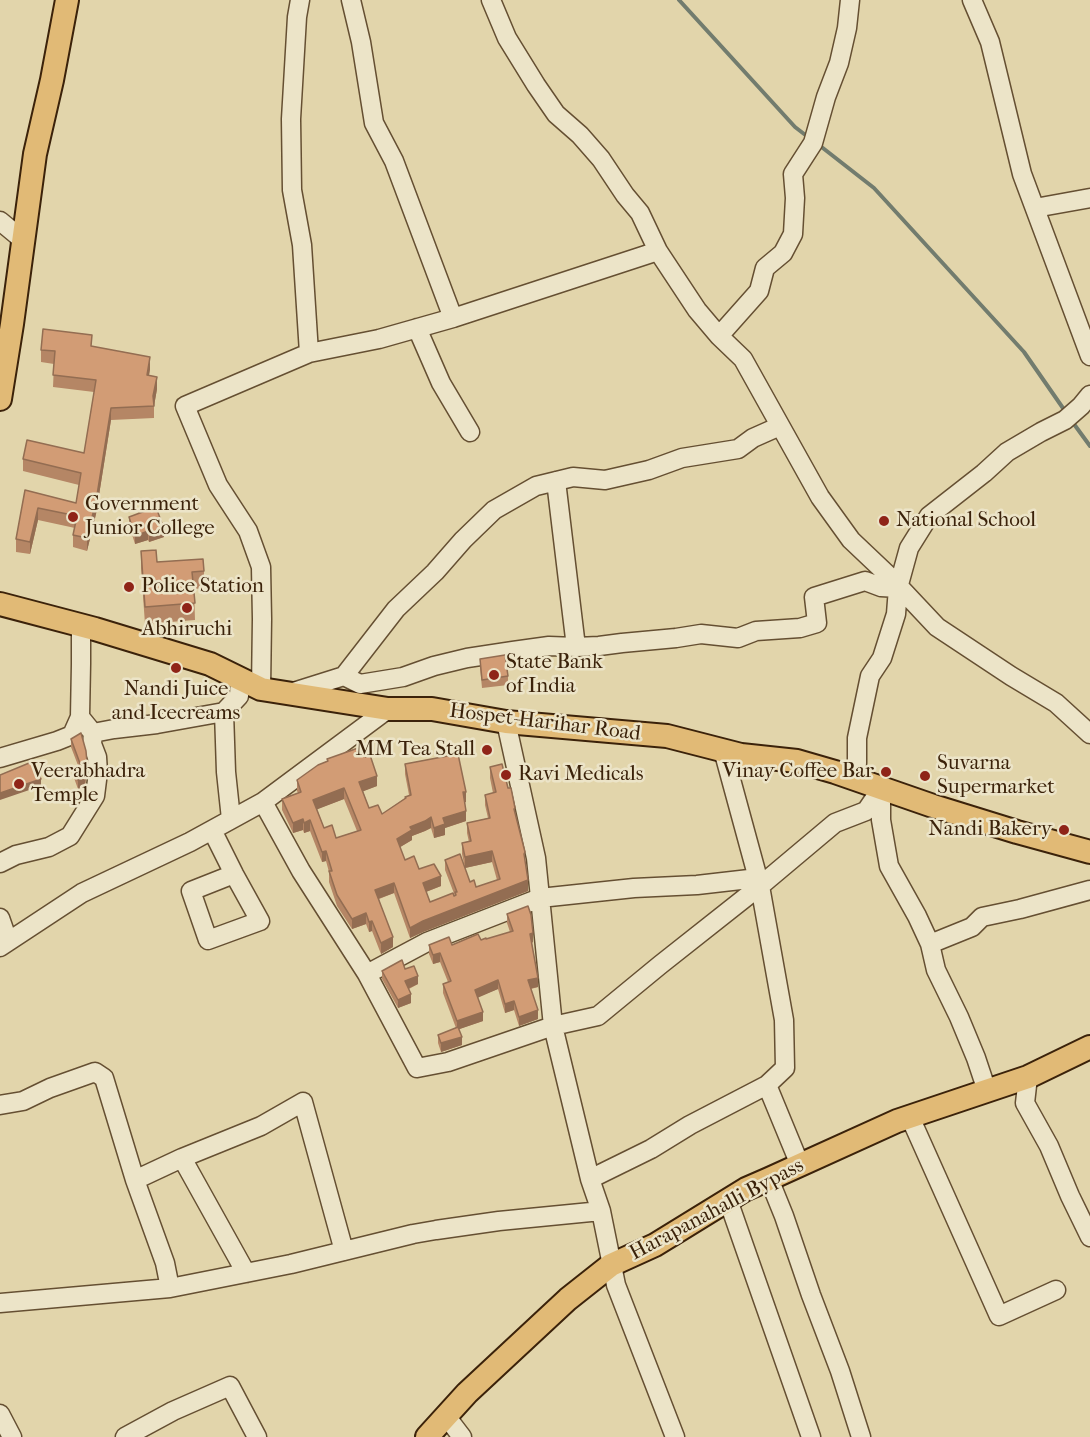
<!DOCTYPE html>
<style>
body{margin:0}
canvas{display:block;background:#e2d5ab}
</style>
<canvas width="1090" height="1437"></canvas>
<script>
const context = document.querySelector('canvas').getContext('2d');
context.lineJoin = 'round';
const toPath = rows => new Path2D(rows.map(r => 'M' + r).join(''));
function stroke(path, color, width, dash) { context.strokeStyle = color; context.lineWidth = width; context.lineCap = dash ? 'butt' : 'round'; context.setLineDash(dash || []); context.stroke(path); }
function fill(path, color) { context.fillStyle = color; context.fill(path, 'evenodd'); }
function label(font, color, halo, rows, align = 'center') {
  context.font = font + ' "IM FELL French Canon",serif'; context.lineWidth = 5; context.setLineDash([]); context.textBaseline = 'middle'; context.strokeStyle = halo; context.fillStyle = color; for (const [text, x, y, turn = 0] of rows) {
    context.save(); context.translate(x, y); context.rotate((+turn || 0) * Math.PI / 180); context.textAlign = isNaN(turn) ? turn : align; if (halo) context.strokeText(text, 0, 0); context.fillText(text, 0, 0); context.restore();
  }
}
stroke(toPath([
 [679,0,795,127,808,137],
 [819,145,874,188,1024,352,1065,411],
 [1071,420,1090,446]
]), '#727c6e', 4);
const minor = toPath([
 [351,0,361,42,374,123,394,161,453,318],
 [491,0,507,38,536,85,556,114,580,135,601,159,625,195,640,213,658,251,697,310,719,336,743,359,820,497,851,540,889,576,937,627,1011,676,1056,703,1090,734],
 [972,0,990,42,1022,174,1090,356],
 [1035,208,1090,198],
 [0,221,23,240],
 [417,328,441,383,470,432],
 [719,336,759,291,765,268,783,253,793,234,795,198,793,174,813,143,826,97,839,63,847,28,850,0],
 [309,353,379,339,453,318,658,251],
 [556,481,576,647],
 [79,625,81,631,81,664,80,717,93,733,114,729,157,724,224,712,239,696,240,678],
 [344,676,360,684,403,677,434,666,467,658,513,651,549,646,576,647,599,646,622,643,676,638,701,634,738,638,756,631,800,628,817,623,814,597,865,581,881,587,898,588,909,548,929,516,984,473,1007,452,1041,432,1065,420,1081,406,1090,395],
 [261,689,262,619,261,567,248,531,218,485,185,406,309,353,302,245,292,190,291,119,297,17,300,0],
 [290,693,344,676,396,609,435,572,463,540,494,510,536,486,573,477,605,480,649,470,682,458,738,449,753,438,780,426],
 [224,712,226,772,231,819],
 [506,722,536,858,553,1026,590,1179,601,1211,616,1285,675,1437],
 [723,750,760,886,784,1020,785,1068,767,1085,800,1165],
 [0,758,57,741,72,735,80,717],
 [855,779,857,763,857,738,870,676,882,658,896,614,898,588],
 [263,802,301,871,367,974,417,1068,448,1062,553,1026,598,1016,660,965,760,886,835,823,866,811,881,789,881,820,889,866,917,916,930,944,936,970,959,1017,976,1058,987,1091],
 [212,830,234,874,260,921,208,940,191,891,234,874],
 [0,863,16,855,49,847,70,836,95,796,98,772,97,757,92,744,93,733],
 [0,918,8,941],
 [930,944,972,927,982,917,1020,909,1090,890],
 [0,947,82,893,190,842,263,802,388,709],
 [367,974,427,942,540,898,634,888,697,885,758,878],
 [1028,1077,1025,1103,1049,1146,1070,1196,1090,1237],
 [0,1105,23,1101,50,1088,95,1072,104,1078,135,1180,165,1263,170,1288],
 [910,1117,999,1316,1056,1290],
 [182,1158,261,1126,303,1102,344,1251],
 [590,1179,651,1149,690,1125,767,1085],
 [769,1179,784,1216,811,1295,840,1371,861,1437],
 [135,1180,182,1158,246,1273],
 [728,1200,811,1437],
 [0,1303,170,1288,291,1264,413,1234,436,1230,499,1221,601,1211],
 [0,1414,12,1437],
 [446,1416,462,1437],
 [125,1437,173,1411,230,1386,257,1437]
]);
const major = toPath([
 [0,399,12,324,35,154,52,80,67,0],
 [0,604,95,629,210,664,261,689,388,709,432,709,506,722,667,736,741,755,797,761,835,772,933,806,1017,832,1090,852],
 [427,1437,467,1393,568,1299,611,1265,655,1245,746,1189,769,1179,897,1121,1028,1077,1090,1047]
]);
stroke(minor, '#654f32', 21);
stroke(major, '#3b220a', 26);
stroke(minor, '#ece4c8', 18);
stroke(major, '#e1ba76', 22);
fill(toPath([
 [92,346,150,369,149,375,157,389,154,406,154,418,111,420,96,514,87,551,73,547,73,535,75,528,38,520,30,554,16,552,16,539,25,490,76,503,79,485,23,471,23,459,84,453,94,392,53,387,54,364,41,362,41,350],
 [129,517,164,537,149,542,148,540,135,544,129,525],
 [141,551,157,562,204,571,204,588,194,589,195,620,145,624,141,568],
 [480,659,508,676,508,685,482,688,480,667],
 [71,739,87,772,85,786,78,789,74,778,74,769,79,768,71,747],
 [327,759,377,786,363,791,369,808,382,814,409,795,405,774,405,764,466,802,465,802,466,821,445,828,445,835,434,838,431,828,425,831,412,836,412,840,400,847,405,860,419,869,441,886,426,892,430,902,455,896,445,870,445,860,470,882,476,887,497,880,492,862,465,868,462,854,462,843,469,842,467,833,467,823,488,818,485,805,485,795,493,793,490,778,490,767,508,788,515,815,525,861,528,891,423,932,410,938,394,893,379,899,393,947,381,954,372,931,369,932,366,924,352,929,337,906,329,882,329,872,326,861,322,862,310,831,304,833,303,830,293,833,282,810,282,799,298,793,297,791,297,780,327,761],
 [344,799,357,831,336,838,324,828,317,809],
 [507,914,533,942,532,943,538,987,531,989,538,1019,519,1026,514,1010,505,1013,498,989,477,997,483,1021,459,1029,462,1045,441,1052,438,1043,438,1035,456,1028,443,993,443,984,448,982,440,962,433,964,429,954,429,945,452,945,486,939,510,932,507,923],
 [405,969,418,984,409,989,411,1003,398,1008,382,979,382,971]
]), '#b58665');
fill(toPath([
 [150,357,150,369,147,387,147,375],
 [157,377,157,389,154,406,153,396],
 [111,408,111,420,96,514,87,551,87,538],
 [38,508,38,520,30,554,30,542],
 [164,529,164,537,149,542,149,534],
 [148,531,148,540,135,544,135,536],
 [87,763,85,786,78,789,78,780],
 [377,776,377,786,359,793,359,782],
 [41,779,41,786,0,800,0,793],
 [344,788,344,799,313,811,313,800],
 [463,792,466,792,466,802,463,803],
 [466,811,466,821,445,828,445,835,434,838,434,828,443,818],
 [431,817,431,828,425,831,412,836,412,840,397,849,397,839,410,827],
 [303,819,303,830,293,833,293,823],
 [310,820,310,831,304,833,304,823],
 [326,851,326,861,322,862,322,852],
 [492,851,492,862,465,868,465,857],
 [441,876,441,886,423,893,423,883],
 [528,880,528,891,423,932,410,938,410,928,423,921],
 [394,883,394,893,375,900,375,890],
 [366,913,366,924,352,929,352,919],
 [372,921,372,931,369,932,369,922],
 [533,933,533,942,530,943,530,934],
 [393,937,393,947,381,954,381,943],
 [440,953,440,962,433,964,433,955],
 [418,976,418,984,405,990,405,981],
 [538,978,538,987,528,989,528,980],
 [498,980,498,989,475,999,475,990],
 [411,994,411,1003,398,1008,398,1000],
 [514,1001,514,1010,505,1013,505,1004],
 [538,1010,538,1019,519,1026,519,1017],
 [483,1012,483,1021,457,1030,457,1021],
 [462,1037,462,1045,441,1052,441,1043]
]), '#936d52');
const building = toPath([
 [43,329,92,335,91,346,150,357,147,375,157,377,153,396,154,406,111,408,96,501,87,538,73,535,77,516,38,508,30,542,16,539,25,490,76,503,81,473,23,459,27,440,84,453,96,380,53,375,55,351,41,350,43,329],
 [156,507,164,529,149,534,148,531,135,536,129,517,156,507],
 [156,550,157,562,203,559,204,571,192,572,195,603,145,607,141,551,156,550],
 [505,655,508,676,482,680,480,659,505,655],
 [81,733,86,751,87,763,85,778,78,780,74,769,81,766,71,739,81,733],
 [361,747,365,757,370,755,377,776,359,782,369,808,378,805,382,814,406,798,405,797,411,795,405,764,458,754,466,792,463,792,466,811,443,818,445,824,434,828,431,817,425,821,410,827,412,830,397,839,405,860,414,856,419,869,434,864,441,876,423,883,430,902,453,893,454,896,456,895,455,892,457,892,445,860,460,854,470,882,474,880,476,887,500,879,492,851,465,857,462,843,471,841,467,823,490,818,485,795,496,792,490,767,502,764,508,788,511,788,515,808,514,809,525,852,524,854,528,880,423,921,410,928,394,883,375,890,393,937,381,943,372,921,369,922,366,913,352,919,337,895,329,871,332,871,326,851,322,852,310,820,304,823,303,819,293,823,282,799,301,792,297,780,318,765,328,761,327,759,361,747],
 [344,788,361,830,336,838,332,825,324,828,313,800,344,788],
 [34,761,41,779,0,793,0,775,34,761],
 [528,906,531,915,533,933,530,934,538,978,528,980,538,1010,519,1017,514,1001,505,1004,498,980,475,990,483,1012,457,1021,443,984,451,981,440,953,433,955,429,945,449,937,452,945,478,934,481,940,486,938,486,939,513,931,507,914,528,906],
 [402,960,405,969,414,966,418,976,405,981,411,994,398,1000,382,971,402,960],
 [458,1027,462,1037,441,1043,438,1035,458,1027]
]);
fill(building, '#d29c75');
stroke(building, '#936d52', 1.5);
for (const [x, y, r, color] of [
 [73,517,6,"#8f2418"],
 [884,521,6,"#8f2418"],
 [129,587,6,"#8f2418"],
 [187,608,6,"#8f2418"],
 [176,668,6,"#8f2418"],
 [494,675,6,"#8f2418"],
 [487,750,6,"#8f2418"],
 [886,772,6,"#8f2418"],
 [506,775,6,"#8f2418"],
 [925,776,6,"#8f2418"],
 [19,784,6,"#8f2418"],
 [1064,830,6,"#8f2418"]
]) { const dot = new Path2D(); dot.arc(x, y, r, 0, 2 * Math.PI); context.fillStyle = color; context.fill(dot); stroke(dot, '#ece4c8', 2); }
label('21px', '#3b220a', '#ece4c8', [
 ["Government",85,505],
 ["Junior College",85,529],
 ["National School",896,521],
 ["Police Station",141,587],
 ["Abhiruchi",187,630,"center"],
 ["State Bank",506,663],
 ["of India",506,687],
 ["Nandi Juice",176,690,"center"],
 ["and Icecreams",176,714,"center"],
 ["MM Tea Stall",475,750,"right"],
 ["Suvarna",937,764],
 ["Supermarket",937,788],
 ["Veerabhadra",31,772],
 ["Temple",31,796],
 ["Vinay Coffee Bar",874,772,"right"],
 ["Ravi Medicals",518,775],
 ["Nandi Bakery",1052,830,"right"]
], 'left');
label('21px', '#3b220a', '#ece4c8', [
 ["Hospet-Harihar Road",545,723,7],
 ["Harapanahalli Bypass",717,1210,-28]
]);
</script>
